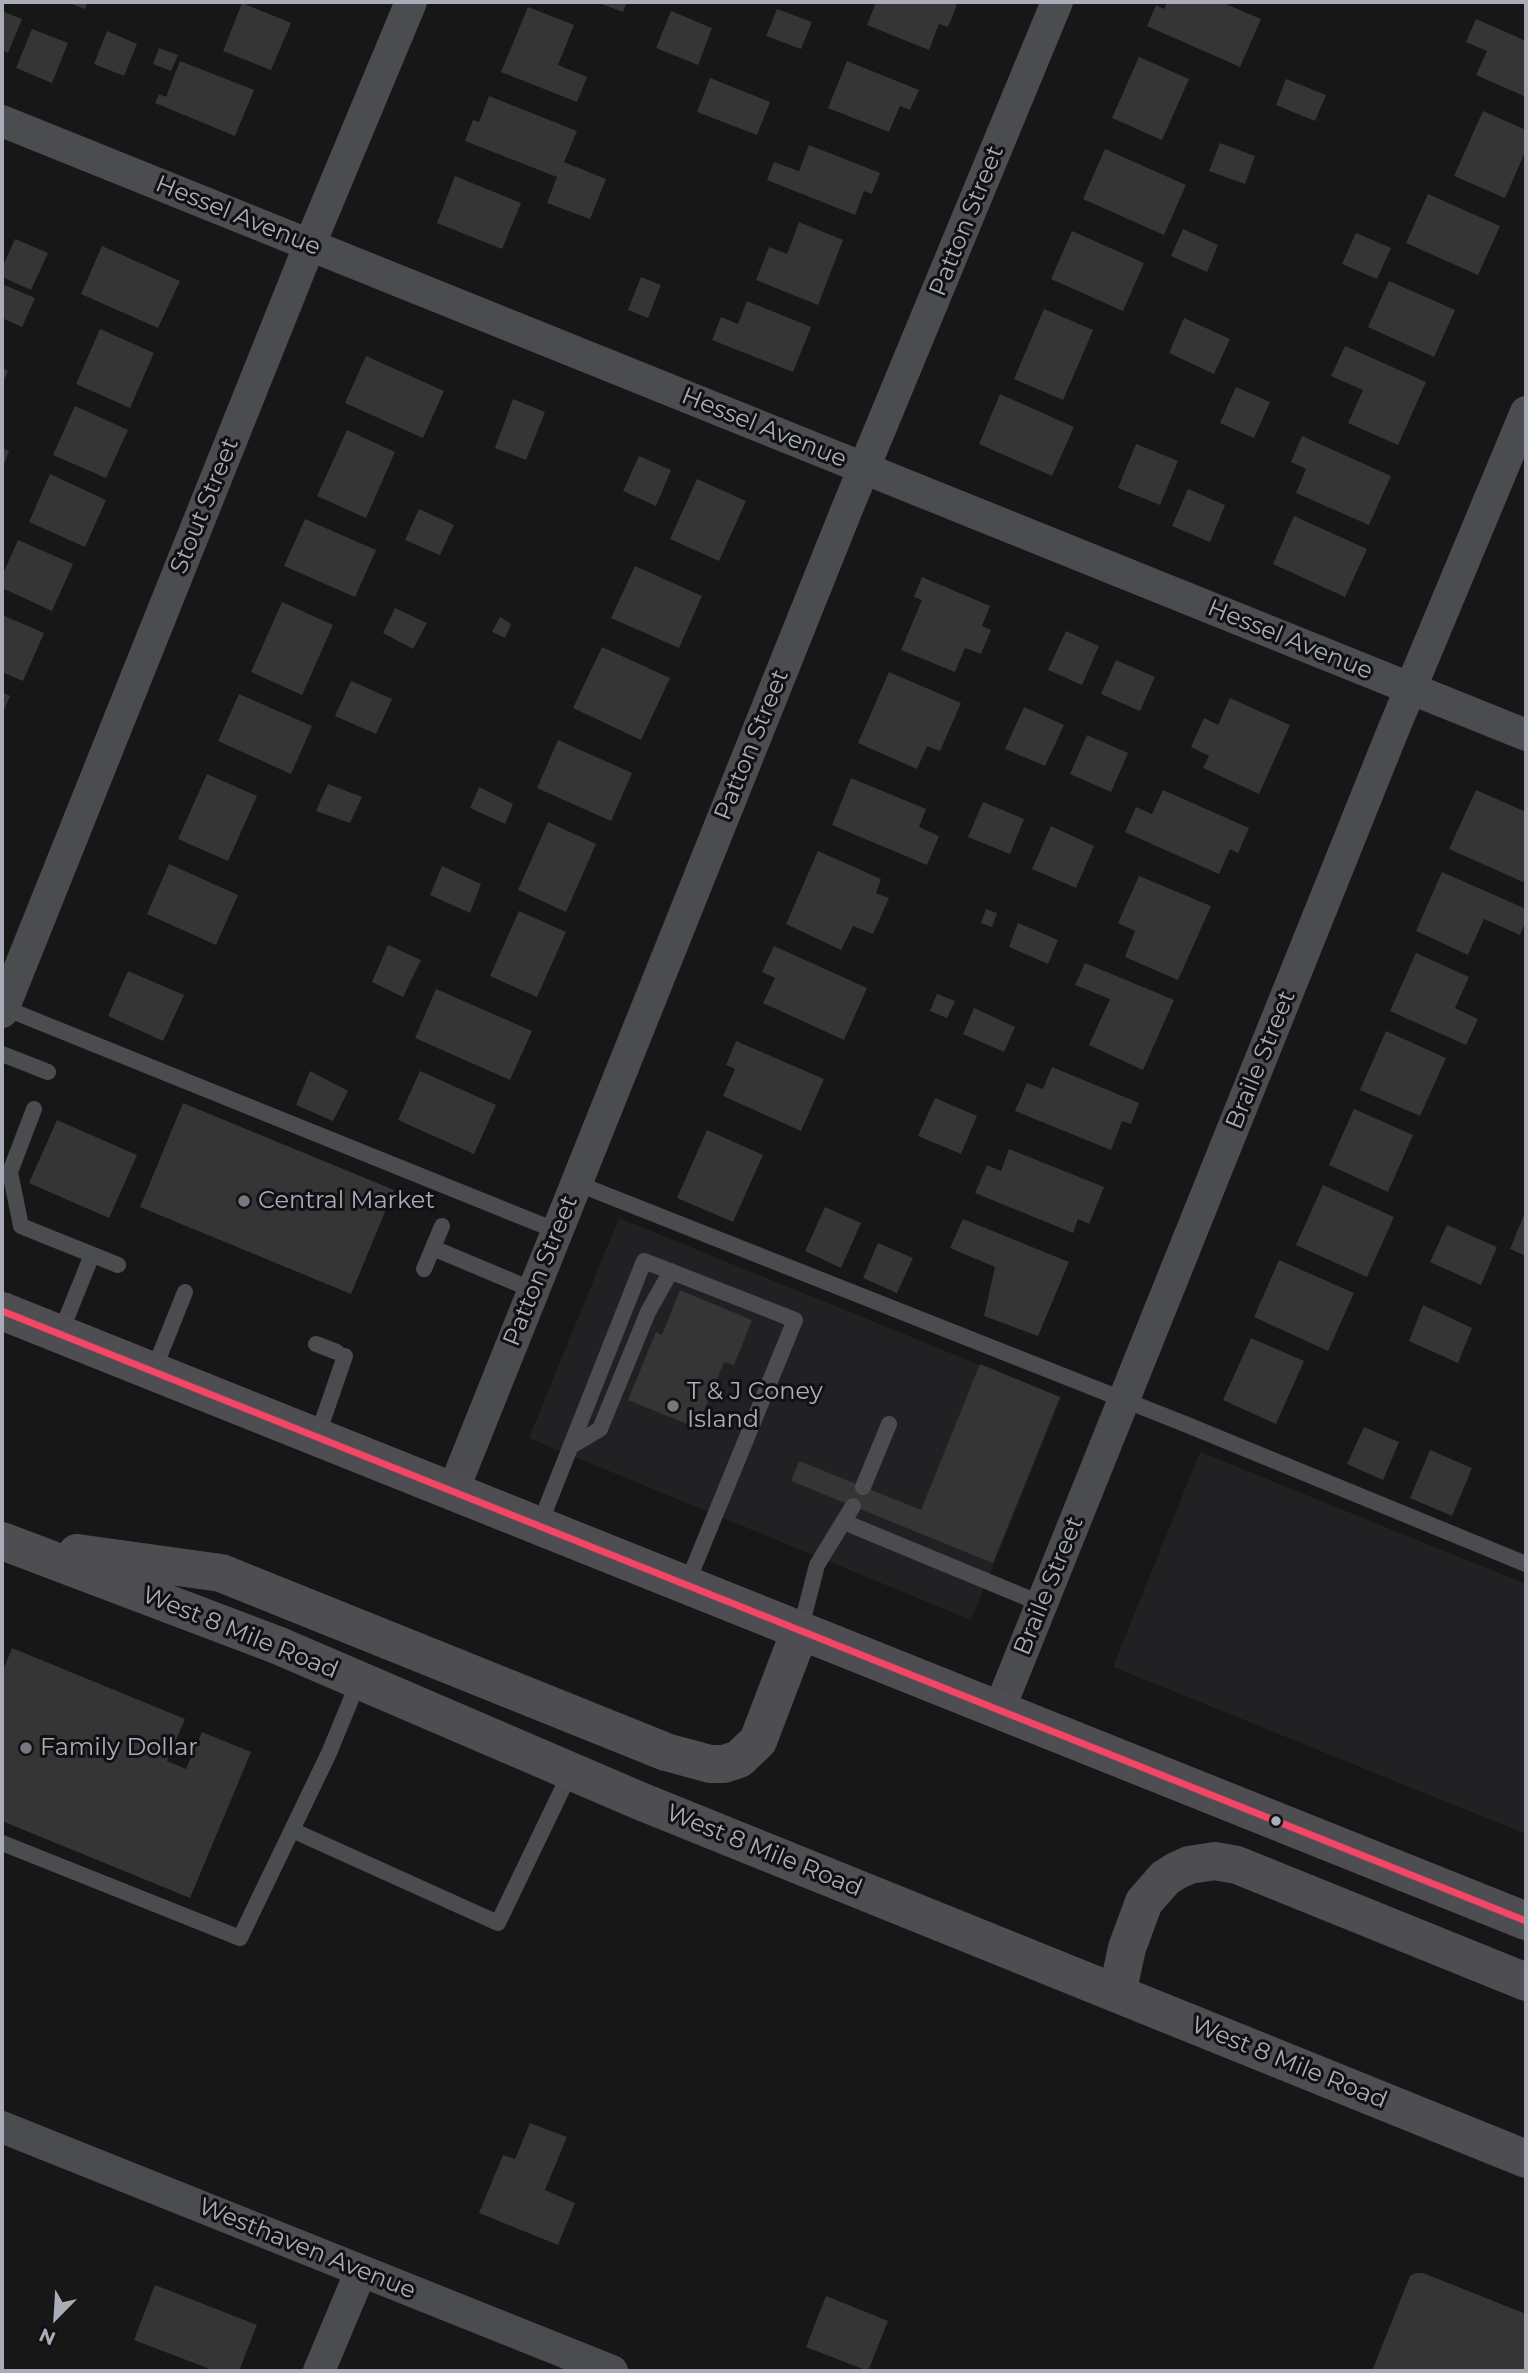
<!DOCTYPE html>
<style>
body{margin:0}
#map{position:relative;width:1528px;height:2373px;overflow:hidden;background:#171717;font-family:Montserrat,sans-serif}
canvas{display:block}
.frame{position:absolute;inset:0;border:4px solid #a8adb8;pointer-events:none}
.north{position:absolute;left:21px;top:2282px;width:70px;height:70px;-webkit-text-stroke:5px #111113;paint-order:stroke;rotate:204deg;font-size:19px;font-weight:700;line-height:28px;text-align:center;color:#a8adb8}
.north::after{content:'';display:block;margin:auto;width:24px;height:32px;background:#a8adb8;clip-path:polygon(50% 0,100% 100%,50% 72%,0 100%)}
</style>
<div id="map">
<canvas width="1528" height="2373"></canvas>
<div class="frame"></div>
<div class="north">N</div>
</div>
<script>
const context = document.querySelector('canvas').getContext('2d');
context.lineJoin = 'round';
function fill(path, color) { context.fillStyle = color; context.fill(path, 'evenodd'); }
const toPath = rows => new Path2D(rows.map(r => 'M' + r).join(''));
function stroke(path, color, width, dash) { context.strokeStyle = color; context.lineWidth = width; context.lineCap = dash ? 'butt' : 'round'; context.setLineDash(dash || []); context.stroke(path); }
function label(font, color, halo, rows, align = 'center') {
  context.font = font + ' Montserrat,sans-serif'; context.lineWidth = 6; context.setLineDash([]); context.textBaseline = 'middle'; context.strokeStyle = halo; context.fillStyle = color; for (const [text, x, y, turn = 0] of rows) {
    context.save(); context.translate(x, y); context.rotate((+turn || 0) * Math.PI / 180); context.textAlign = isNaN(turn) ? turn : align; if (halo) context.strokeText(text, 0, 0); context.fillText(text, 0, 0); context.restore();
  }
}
fill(toPath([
 [619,1218,1061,1398,971,1620,529,1438],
 [1200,1452,1526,1584,1526,1834,1113,1667]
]), '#212123');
fill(toPath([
 [67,2,88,2,85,9],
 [596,2,627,2,623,12],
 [876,2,950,2,957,5,948,27,939,24,929,50,867,25],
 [1167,2,1221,2,1261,19,1240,67,1147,26,1156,5,1164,9],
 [242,3,291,23,271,70,223,51],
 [528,7,574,25,558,65,587,77,577,102,501,72],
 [777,9,812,22,801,49,766,36],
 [2,11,22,19,8,53,2,50],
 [671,11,712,28,698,65,656,48],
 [1476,19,1526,41,1526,97,1476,75,1487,51,1466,42],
 [32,29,68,43,52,83,16,68],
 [107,31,137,44,124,76,94,64],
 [159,48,178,55,171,71,153,64],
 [1139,57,1189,79,1162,140,1112,118],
 [180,61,254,90,235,136,155,103,159,94,166,97],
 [847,61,919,90,910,110,900,106,889,132,828,108],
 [710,78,770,102,757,135,697,112],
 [1286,79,1326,95,1315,121,1276,105],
 [489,96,577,131,564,162,606,179,590,219,547,203,557,177,465,141,473,120,479,122],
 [1483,111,1526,130,1526,150,1505,198,1454,176],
 [1220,143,1255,156,1245,184,1209,171],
 [809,145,880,173,872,194,864,191,855,215,767,180,774,162,799,171],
 [1105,149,1186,185,1164,235,1083,199],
 [455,176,521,203,502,249,437,223],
 [1428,194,1500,226,1478,275,1406,243],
 [799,222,843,240,818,305,756,280,769,247,787,254],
 [1183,229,1218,245,1207,272,1171,256],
 [1072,231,1144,263,1123,311,1051,279],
 [1356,233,1391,248,1377,279,1342,264],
 [15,239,48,253,31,290,2,277,2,268],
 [102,246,180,281,158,328,81,294],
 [641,277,661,285,648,318,628,310],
 [1389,281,1455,310,1434,357,1368,327],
 [2,284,35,298,22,327,2,318],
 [747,301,811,327,793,372,712,340,721,317,738,324],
 [1044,309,1093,330,1063,400,1014,379],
 [1184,318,1230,339,1214,374,1169,353],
 [100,329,154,353,130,408,76,384],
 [1345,346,1426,382,1398,445,1348,423,1363,390,1331,376],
 [366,356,444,391,423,438,345,403],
 [2,368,8,371,2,385],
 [1236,387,1270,402,1254,438,1220,423],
 [1000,394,1074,427,1052,476,979,444],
 [513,399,545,412,526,460,495,448],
 [75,406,128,430,106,478,53,455],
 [347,430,395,452,366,518,317,496],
 [1302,436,1391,476,1369,525,1296,493,1306,469,1291,462],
 [1136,444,1178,461,1160,505,1118,488],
 [2,448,9,451,2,469],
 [639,456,671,470,656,506,623,491],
 [50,474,106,500,85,547,29,522],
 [697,479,746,501,719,561,670,539],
 [1188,489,1225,505,1210,542,1172,526],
 [419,509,454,525,440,555,405,540],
 [1294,516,1367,549,1345,597,1273,564],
 [305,519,376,550,355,597,284,566],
 [18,540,73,564,52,611,2,588,2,576],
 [635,566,702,596,679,648,611,618],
 [922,577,990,606,982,626,991,630,981,654,965,648,955,672,901,650,922,600,914,597],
 [282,602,333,625,302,695,251,672],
 [395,608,427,623,413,649,383,633],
 [2,615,44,633,23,681,2,672],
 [500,617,511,624,505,638,492,632],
 [1066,631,1099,646,1082,685,1048,670],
 [602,647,670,678,641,740,573,708],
 [1116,660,1155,677,1140,711,1101,694],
 [889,672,961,703,940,751,927,746,917,769,858,743],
 [351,681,392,699,376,734,335,716],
 [2,692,10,696,2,715],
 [239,694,312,726,291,774,218,741],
 [1230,698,1290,725,1259,794,1203,768,1209,756,1191,747,1204,718,1218,725],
 [1024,707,1064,725,1045,766,1005,749],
 [1087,735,1128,753,1111,792,1070,774],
 [558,740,632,773,611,821,537,788],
 [207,774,257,796,228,861,178,839],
 [851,778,926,809,919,827,939,836,927,865,832,825],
 [328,784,362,797,350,823,316,811],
 [479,787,513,804,505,824,470,808],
 [1163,790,1249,828,1238,853,1230,849,1219,874,1125,832,1136,807,1152,814],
 [1476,790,1526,812,1526,875,1523,882,1449,849],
 [983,802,1024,819,1010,854,968,837],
 [548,822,596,844,566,912,518,890],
 [1051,826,1094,846,1076,888,1032,869],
 [818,851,881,879,876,893,889,898,873,934,853,926,841,950,786,924],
 [169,864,238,895,216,945,147,914],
 [442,866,481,884,470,913,430,895],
 [1442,872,1526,909,1526,920,1520,935,1484,919,1468,955,1416,931],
 [1139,876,1211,906,1178,980,1125,957,1135,931,1118,923],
 [986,909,997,913,992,927,981,923],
 [519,911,566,932,537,997,490,976],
 [1018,923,1058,940,1048,964,1009,947],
 [388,945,421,960,403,997,372,982],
 [774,946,867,988,844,1040,763,1003,775,978,762,972],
 [1416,953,1469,977,1455,1008,1478,1019,1466,1045,1390,1011],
 [1085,963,1174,1000,1143,1070,1089,1045,1110,999,1075,985],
 [128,971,184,995,163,1041,108,1016],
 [436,989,532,1031,510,1080,415,1038],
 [937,994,955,1001,947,1018,930,1011],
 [974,1008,1015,1027,1004,1052,963,1034],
 [1386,1031,1446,1058,1420,1116,1360,1090],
 [736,1041,824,1079,801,1131,723,1096,735,1069,726,1065],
 [1052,1067,1139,1103,1131,1124,1122,1121,1111,1150,1015,1111,1027,1083,1043,1089],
 [310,1071,348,1091,333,1121,296,1105],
 [420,1071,496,1105,474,1154,398,1120],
 [935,1098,977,1116,961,1154,918,1136],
 [183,1103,394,1190,351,1294,140,1207],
 [1354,1109,1413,1135,1388,1192,1329,1165],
 [57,1120,137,1155,109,1218,29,1183],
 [707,1130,763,1155,733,1222,677,1198],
 [1009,1149,1104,1187,1089,1224,1078,1219,1073,1233,975,1193,987,1165,1001,1171],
 [1323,1185,1394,1217,1367,1277,1296,1245],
 [825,1207,861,1223,841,1268,805,1251],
 [1526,1210,1526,1256,1510,1249],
 [963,1219,1069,1262,1038,1336,984,1316,995,1267,950,1248],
 [1447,1225,1497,1247,1481,1285,1430,1262],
 [878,1243,913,1258,897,1293,863,1278],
 [1279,1260,1354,1293,1328,1351,1254,1317],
 [680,1290,752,1320,734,1365,724,1362,697,1428,628,1400,656,1332,662,1335],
 [1423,1305,1472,1328,1458,1363,1409,1341],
 [1251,1338,1304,1361,1276,1424,1223,1400],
 [980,1364,1060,1397,993,1563,791,1481,799,1461,921,1510],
 [1364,1427,1399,1442,1383,1480,1347,1464],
 [1430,1450,1472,1468,1452,1516,1410,1498],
 [12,1648,185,1719,167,1761,186,1769,202,1732,251,1752,190,1898,2,1821,2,1673],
 [530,2123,567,2137,545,2190,575,2203,558,2245,479,2213,503,2155,515,2159],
 [1416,2273,1423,2273,1526,2314,1526,2371,1372,2371,1410,2276],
 [155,2285,257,2325,239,2371,215,2371,134,2340],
 [826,2296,888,2321,868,2371,806,2347]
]), '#353536');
stroke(toPath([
 [2,1007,557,1231],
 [2,1054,48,1072],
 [34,1109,10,1172,21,1226,118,1265],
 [576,1183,1185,1424,1526,1564],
 [433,1248,533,1290],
 [424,1269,442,1226],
 [60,1334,92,1255],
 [316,1344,337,1352],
 [153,1372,185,1292],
 [317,1437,345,1356],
 [570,1447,600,1429,648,1312,671,1271],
 [863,1487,889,1424],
 [844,1522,1042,1604],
 [539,1526,644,1261,795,1320,686,1586],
 [800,1631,817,1565,853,1506],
 [292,1830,498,1923,571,1771],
 [2,1843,240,1938,329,1753,359,1680]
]), '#4b4c50', 16);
stroke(toPath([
 [2,121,1526,735],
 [2,1012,310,244,411,2],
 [453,1491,847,509,1057,2],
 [999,1710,1392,733,1526,412],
 [2,2127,612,2371],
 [319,2371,361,2271]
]), '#4b4c50', 32);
stroke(toPath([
 [2,1311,1526,1921],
 [2,1541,277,1645,640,1801,1526,2159],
 [77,1553,221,1573,666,1752,710,1764,724,1764,739,1759,758,1741,800,1631],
 [1117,1994,1127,1948,1144,1902,1165,1878,1176,1871,1189,1865,1215,1861,1237,1865,1526,1982]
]), '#4e4e52', 38);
stroke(toPath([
 [2,1311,1526,1921]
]), '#f34667', 7);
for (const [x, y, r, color] of [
 [244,1201,7,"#757880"],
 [673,1406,7,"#757880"],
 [26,1748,7,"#757880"],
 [1276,1821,6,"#a8adb8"]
]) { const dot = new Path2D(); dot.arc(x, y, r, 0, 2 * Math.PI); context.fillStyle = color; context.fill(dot); stroke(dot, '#111113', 2.5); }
label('24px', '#a8adb8', '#111113', [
 ["Hessel Avenue",238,216,22],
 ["Patton Street",967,221,-68],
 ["Hessel Avenue",764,428,22],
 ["Stout Street",205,506,-68],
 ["Hessel Avenue",1290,640,22],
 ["Patton Street",752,745,-68],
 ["Braile Street",1261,1060,-68],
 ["Patton Street",541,1271,-68],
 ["Braile Street",1049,1586,-68],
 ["West 8 Mile Road",240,1633,22],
 ["West 8 Mile Road",764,1851,22],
 ["West 8 Mile Road",1289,2063,22],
 ["Westhaven Avenue",307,2249,22]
]);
label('24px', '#a8adb8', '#111113', [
 ["Central Market",258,1201],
 ["T & J Coney",687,1392],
 ["Island",687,1420],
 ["Family Dollar",40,1748]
], 'left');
</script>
